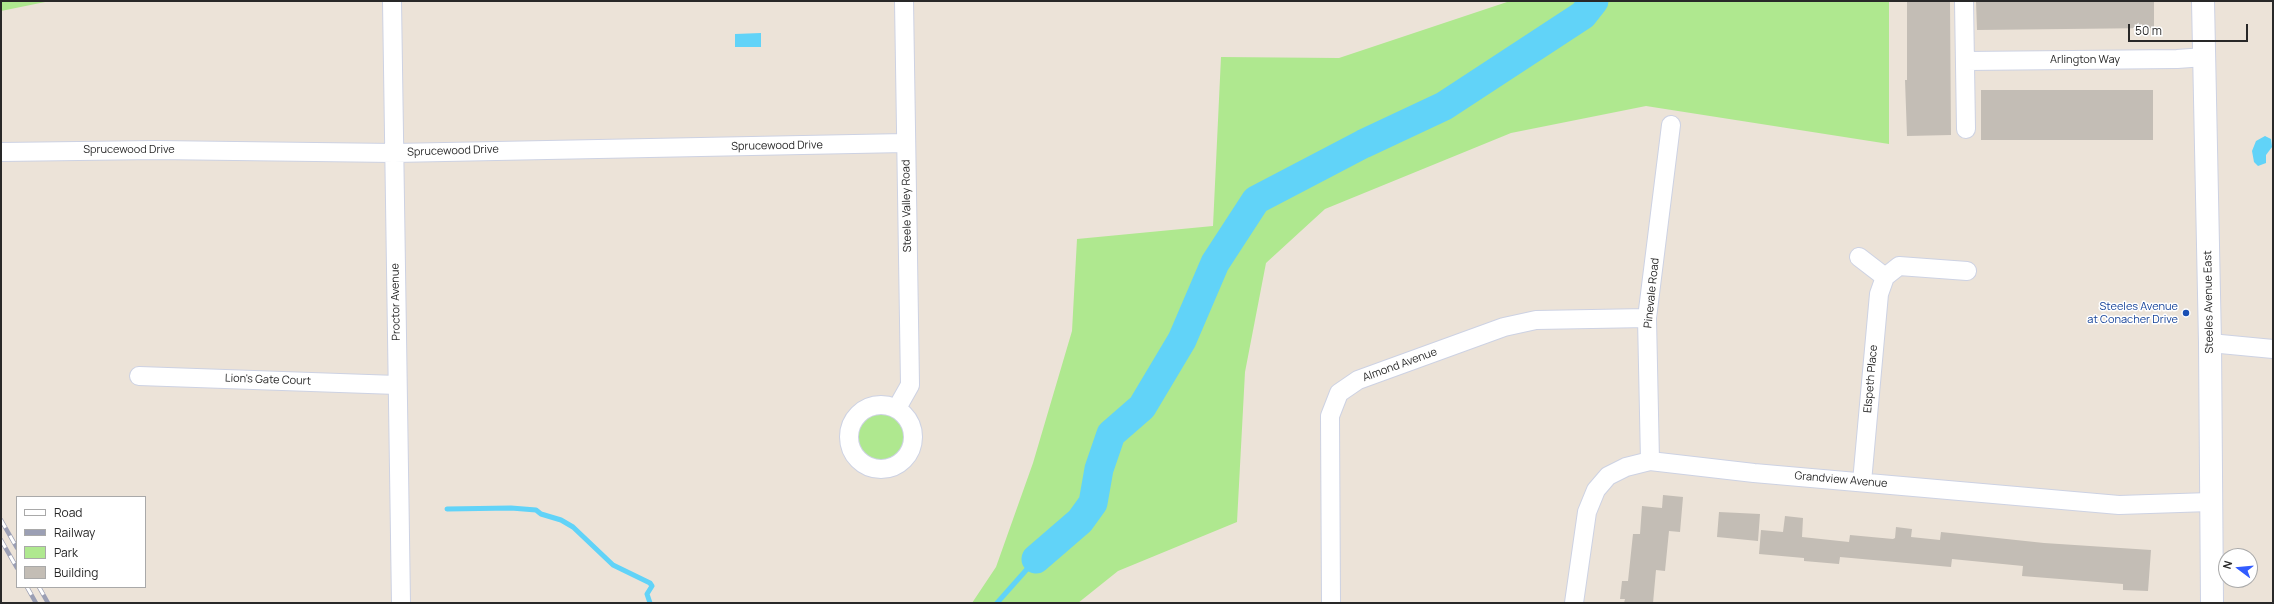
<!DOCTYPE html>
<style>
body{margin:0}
#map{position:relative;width:2274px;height:604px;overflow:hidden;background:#ece3d8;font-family:Manrope,sans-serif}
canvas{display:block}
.frame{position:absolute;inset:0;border:2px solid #282828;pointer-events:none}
.legend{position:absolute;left:16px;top:496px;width:130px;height:92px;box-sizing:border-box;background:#fff;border:1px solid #a9a9a9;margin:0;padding:5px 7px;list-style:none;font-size:12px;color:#282828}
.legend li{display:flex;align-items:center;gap:8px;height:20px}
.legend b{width:20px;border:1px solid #a9a9a9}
.north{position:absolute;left:2218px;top:548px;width:40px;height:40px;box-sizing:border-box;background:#fff;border:1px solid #a9a9a9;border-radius:50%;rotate:286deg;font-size:11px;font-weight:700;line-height:16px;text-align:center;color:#282828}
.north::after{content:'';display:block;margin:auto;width:14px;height:18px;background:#325cff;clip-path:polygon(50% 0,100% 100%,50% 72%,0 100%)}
.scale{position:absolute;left:2128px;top:24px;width:120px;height:18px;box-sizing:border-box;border:2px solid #282828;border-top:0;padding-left:5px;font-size:12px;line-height:14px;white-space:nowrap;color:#282828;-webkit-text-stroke:3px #fff;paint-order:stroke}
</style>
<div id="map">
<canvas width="2274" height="604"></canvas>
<div class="frame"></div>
<ul class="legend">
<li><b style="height:5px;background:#fff"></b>Road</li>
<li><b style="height:5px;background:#9b9fb4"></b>Railway</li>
<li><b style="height:11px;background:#afe88f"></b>Park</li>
<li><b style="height:11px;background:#c3bdb5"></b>Building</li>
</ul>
<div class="north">N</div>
<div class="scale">50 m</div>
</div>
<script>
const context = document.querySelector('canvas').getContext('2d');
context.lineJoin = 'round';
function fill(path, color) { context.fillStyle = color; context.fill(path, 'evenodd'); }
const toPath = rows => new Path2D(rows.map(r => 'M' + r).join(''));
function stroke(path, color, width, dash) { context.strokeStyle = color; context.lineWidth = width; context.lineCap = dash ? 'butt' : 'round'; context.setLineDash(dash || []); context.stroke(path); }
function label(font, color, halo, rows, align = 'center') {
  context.font = font + ' Manrope,sans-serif'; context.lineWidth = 3; context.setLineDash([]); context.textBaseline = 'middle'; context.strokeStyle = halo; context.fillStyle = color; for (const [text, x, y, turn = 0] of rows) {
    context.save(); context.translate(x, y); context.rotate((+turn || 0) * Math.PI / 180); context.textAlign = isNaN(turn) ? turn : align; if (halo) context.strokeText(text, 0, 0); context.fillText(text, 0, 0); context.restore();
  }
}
fill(toPath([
 [1,1,50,1,1,11],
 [1510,1,1889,1,1889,144,1646,106,1511,133,1325,209,1266,263,1245,372,1237,522,1118,571,1078,603,972,603,996,567,1033,463,1072,331,1077,239,1213,226,1221,57,1339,58],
 '858 437a23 23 0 1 1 46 0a23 23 0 1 1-46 0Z'
]), '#afe88f');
fill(toPath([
 [761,33,761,47,735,47,735,34],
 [2265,136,2271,139,2272,147,2266,155,2266,163,2258,166,2254,162,2252,151,2256,141]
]), '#61d3f8');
stroke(toPath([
 [447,509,511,508,536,510,541,514,561,520,573,527,613,565,650,583,652,586,647,594,650,603],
 [997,603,1036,559]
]), '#61d3f8', 5);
stroke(toPath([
 [1036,559,1080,521,1093,503,1099,469,1111,434,1142,407,1182,340,1215,263,1256,200,1363,144,1444,106,1583,15,1594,1]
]), '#61d3f8', 29);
fill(toPath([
 [1907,1,1950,1,1951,135,1907,136,1905,80,1907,80],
 [1976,1,2154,1,2154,28,1977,30],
 [1981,90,2153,90,2153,140,1981,140],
 [1663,495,1683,497,1680,532,1669,531,1665,571,1656,570,1653,603,1624,603,1625,599,1620,599,1622,581,1628,581,1633,534,1640,534,1642,506,1662,508],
 [1719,512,1760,514,1758,541,1717,537],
 [1785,516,1803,518,1802,537,1849,542,1850,535,1893,539,1895,538,1896,527,1912,529,1911,537,1940,540,1941,532,2044,543,2151,550,2148,591,2123,590,2123,584,2022,576,2023,566,1952,559,1951,567,1840,557,1839,564,1804,561,1804,558,1759,554,1761,530,1783,532]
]), '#c3bdb5');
const minor = toPath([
 [392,1,401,603],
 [1964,1,1966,129],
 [1965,61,2177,59,2205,57],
 [1,152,156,150,394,153,905,143],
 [1859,257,1885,277,1899,266,1967,271],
 [2210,343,2273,349],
 [139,376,397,385],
 '849 437a32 32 0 1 1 64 0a32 32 0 1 1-64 0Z',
 [897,408,910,385,904,1],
 [1650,461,1647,318,1671,125],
 [1862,482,1879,294,1885,277],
 [1331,603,1330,416,1339,393,1358,380,1504,327,1536,320,1647,318],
 [1574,603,1587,512,1596,490,1608,476,1626,467,1650,461,1754,473,2119,505,2210,502]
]);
const secondary = toPath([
 [2203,1,2210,343,2212,603]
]);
stroke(minor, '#cdd2e3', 20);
stroke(secondary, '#cdd2e3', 24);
stroke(minor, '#fff', 18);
stroke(secondary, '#fff', 22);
const rail = toPath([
 [1,520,17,548],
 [1,540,17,568],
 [27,587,36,603],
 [39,587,48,603]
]);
stroke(rail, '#9b9fb4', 4.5);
stroke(rail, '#fff', 3, [9]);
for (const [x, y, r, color] of [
 [2186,313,4,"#1a4fb4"]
]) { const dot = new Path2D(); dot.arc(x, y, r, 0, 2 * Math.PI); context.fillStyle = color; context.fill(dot); stroke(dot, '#fff', 1.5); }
label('11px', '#282828', '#fff', [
 ["Arlington Way",2085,60],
 ["Sprucewood Drive",777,146,-1],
 ["Sprucewood Drive",129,150],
 ["Sprucewood Drive",453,151,-2],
 ["Steele Valley Road",907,206,-91],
 ["Pinevale Road",1652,293,-84],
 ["Proctor Avenue",396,302,-91],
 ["Steeles Avenue East",2209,302,-91],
 ["Almond Avenue",1400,365,-20],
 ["Elspeth Place",1871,379,-85],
 ["Lion's Gate Court",268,380,2],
 ["Grandview Avenue",1841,480,5]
]);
label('11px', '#164399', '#fff', [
 ["Steeles Avenue",2178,307],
 ["at Conacher Drive",2178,320]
], 'right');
</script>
